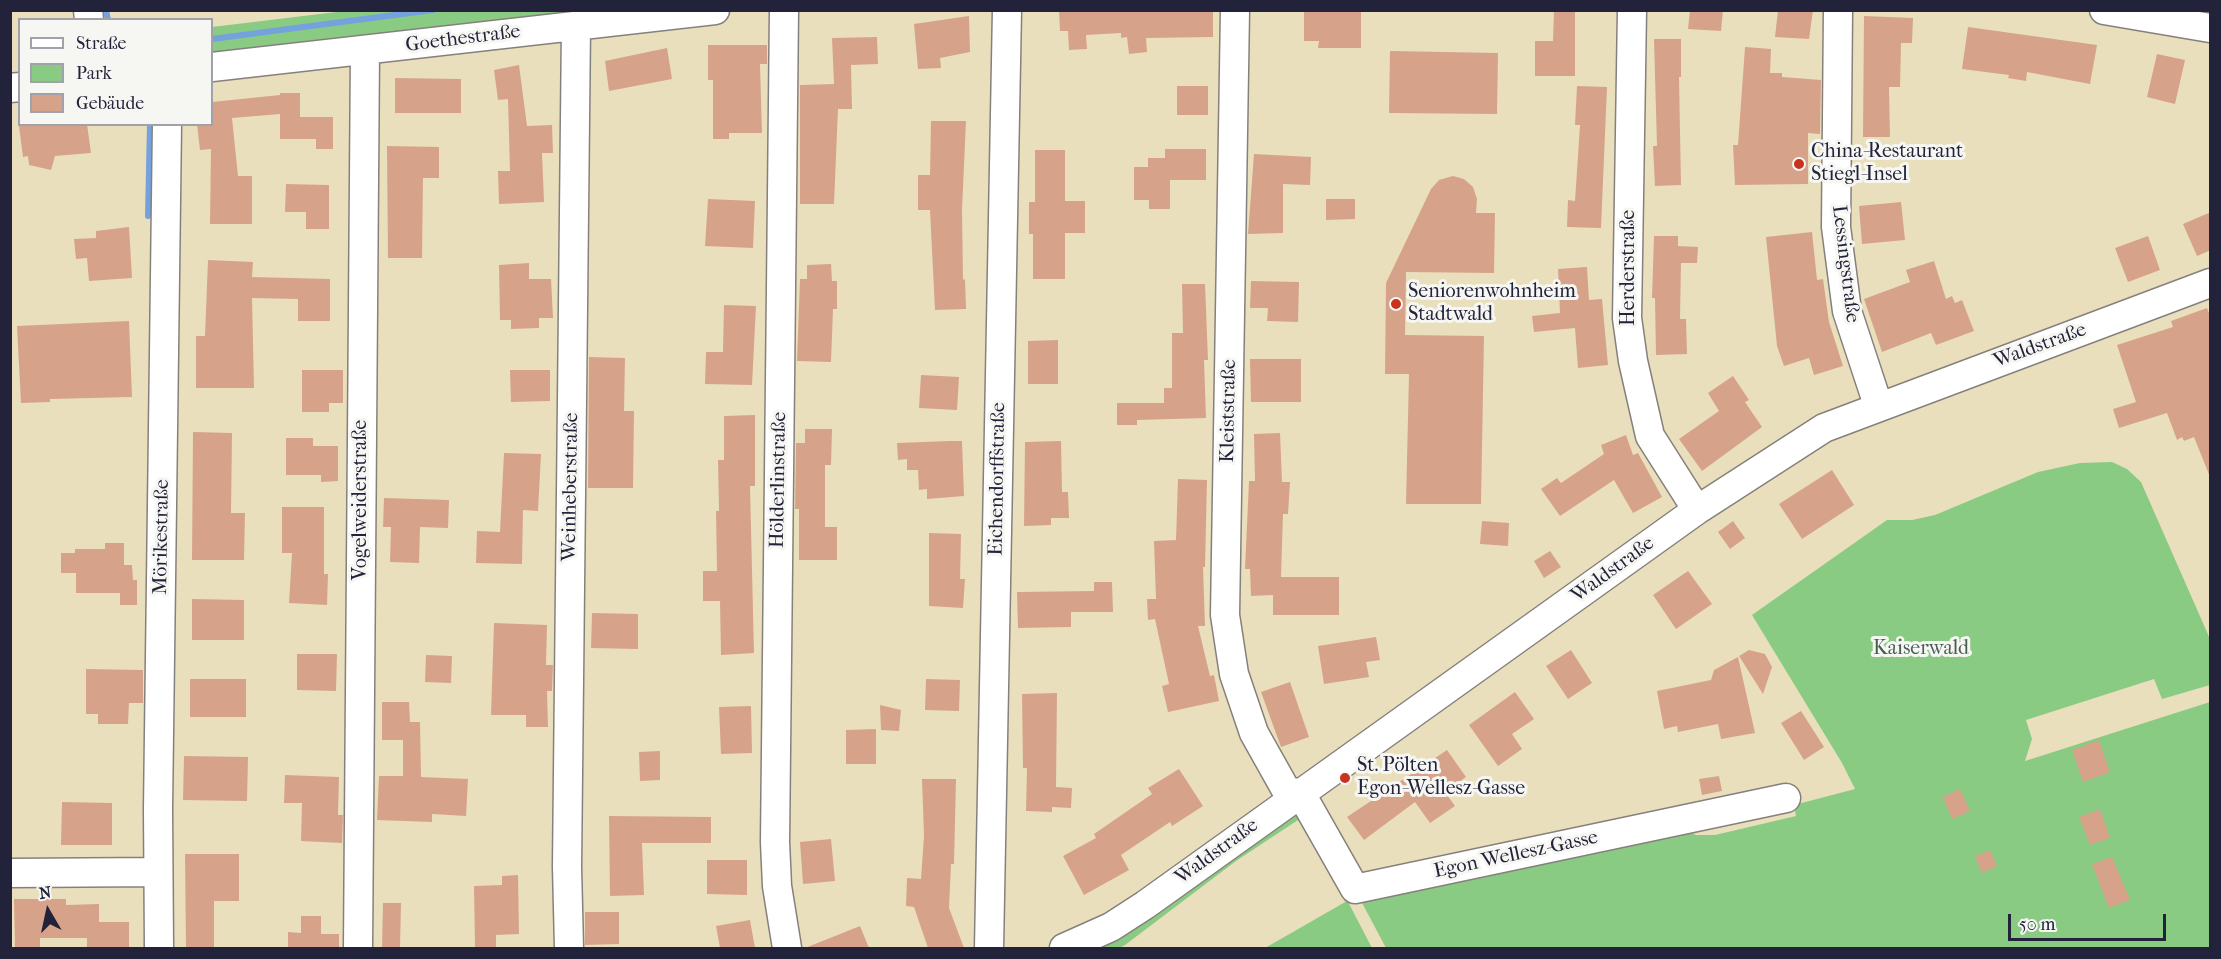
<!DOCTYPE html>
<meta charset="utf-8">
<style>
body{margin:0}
#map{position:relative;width:2221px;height:959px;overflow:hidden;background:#eadfbc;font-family:"IM FELL French Canon",serif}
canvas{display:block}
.frame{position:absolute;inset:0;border:12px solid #22223b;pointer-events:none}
.legend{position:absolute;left:18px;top:18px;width:195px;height:108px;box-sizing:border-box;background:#f6f6f2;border:2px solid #a1a1a9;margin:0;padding:8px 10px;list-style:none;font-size:18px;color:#22223b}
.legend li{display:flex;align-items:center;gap:12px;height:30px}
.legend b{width:30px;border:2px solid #a1a1a9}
.north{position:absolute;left:18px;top:881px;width:60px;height:60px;-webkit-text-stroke:4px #f6f6f2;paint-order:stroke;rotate:351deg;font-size:16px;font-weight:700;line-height:24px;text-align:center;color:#22223b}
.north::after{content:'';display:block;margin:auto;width:21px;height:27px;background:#22223b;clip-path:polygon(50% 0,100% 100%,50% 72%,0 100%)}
.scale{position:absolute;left:2008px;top:914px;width:158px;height:27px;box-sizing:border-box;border:3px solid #22223b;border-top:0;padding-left:8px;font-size:18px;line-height:21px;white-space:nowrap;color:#22223b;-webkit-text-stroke:4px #f6f6f2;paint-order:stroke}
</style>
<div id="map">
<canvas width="2221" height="959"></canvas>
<div class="frame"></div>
<ul class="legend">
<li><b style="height:8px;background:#fff"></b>Straße</li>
<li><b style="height:16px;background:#8acb83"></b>Park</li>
<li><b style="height:16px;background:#d6a38a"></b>Gebäude</li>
</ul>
<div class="north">N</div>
<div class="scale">50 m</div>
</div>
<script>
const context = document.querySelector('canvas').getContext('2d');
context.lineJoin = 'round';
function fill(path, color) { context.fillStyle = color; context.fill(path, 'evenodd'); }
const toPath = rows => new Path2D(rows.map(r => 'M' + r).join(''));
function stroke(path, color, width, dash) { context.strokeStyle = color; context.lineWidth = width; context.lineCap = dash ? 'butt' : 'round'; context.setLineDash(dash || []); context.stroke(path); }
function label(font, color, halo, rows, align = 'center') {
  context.font = font + ' "IM FELL French Canon",serif'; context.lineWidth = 6; context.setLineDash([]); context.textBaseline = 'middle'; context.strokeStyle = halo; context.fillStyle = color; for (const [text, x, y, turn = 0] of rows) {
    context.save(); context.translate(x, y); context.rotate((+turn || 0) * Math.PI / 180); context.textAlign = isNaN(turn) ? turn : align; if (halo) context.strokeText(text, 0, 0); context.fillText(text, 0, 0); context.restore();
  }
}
fill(toPath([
 [353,10,592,11,212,53,212,27],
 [2112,462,2127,469,2141,482,2210,639,2210,685,2162,699,2154,679,2026,720,2032,739,2025,761,2210,702,2210,948,1386,948,1360,899,1686,830,1696,835,1715,835,1796,816,1794,805,1855,789,1842,763,1752,615,1887,520,1912,520,1935,515,2038,472,2080,463],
 [1291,811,1303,815,1372,948,1265,948,1347,901,1298,820,1236,861,1125,945,1119,948,1092,948]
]), '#8acb83');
stroke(toPath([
 [106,10,108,20],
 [212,39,433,10],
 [148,216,150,124]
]), '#74a2dd', 6);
fill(toPath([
 [1059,10,1213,10,1213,37,1146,38,1147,52,1129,54,1127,37,1121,38,1121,33,1086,35,1087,49,1069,50,1068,31,1060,31],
 [1304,10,1361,10,1361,48,1318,48,1319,41,1304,41],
 [1554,10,1575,10,1575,76,1535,76,1535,41,1553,41],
 [1690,10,1723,10,1721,31,1688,29],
 [1778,10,1813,10,1809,39,1775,37],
 [969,16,970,52,940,58,941,68,918,69,914,24],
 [1864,16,1913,18,1912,43,1901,43,1900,87,1889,87,1890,137,1863,137],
 [1968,27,2097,45,2090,84,2027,72,2026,81,2008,78,2009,75,1962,69],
 [877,37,878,64,851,65,852,109,838,109,834,204,800,204,800,85,834,84,832,38],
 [1654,39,1681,39,1681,77,1679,77,1681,185,1655,186,1653,146,1657,146],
 [708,45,767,45,767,64,760,64,762,133,729,133,729,139,713,139,713,80,708,80],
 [1745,47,1771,49,1770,73,1782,73,1782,77,1821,80,1820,134,1808,133,1808,184,1735,185,1733,145,1738,145],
 [667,48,672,79,609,91,605,61],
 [1390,51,1498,53,1497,114,1389,113],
 [2157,54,2185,60,2175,104,2147,97],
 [519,65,527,126,552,125,553,153,542,153,544,202,499,204,498,171,510,171,508,99,498,100,494,70],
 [395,78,461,79,461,113,395,113],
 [1177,86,1208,86,1208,115,1177,115],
 [1577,86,1607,87,1601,228,1567,227,1568,200,1575,201,1580,125,1575,125],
 [280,93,300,93,300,117,333,117,333,149,316,149,316,139,280,139,280,114,232,118,238,176,252,176,252,224,210,224,211,149,200,150,197,124,212,124,212,102,280,95],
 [931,121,966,121,962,210,963,280,965,279,966,309,935,310,930,210,918,210,918,175,930,175],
 [33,124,87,124,91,153,55,156,51,170,29,165,28,156,23,157,19,126],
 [387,146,439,147,439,178,423,178,422,258,388,258],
 [1165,149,1206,149,1206,180,1170,180,1170,209,1149,209,1149,200,1134,200,1134,167,1148,167,1148,158,1165,158],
 [1035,150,1065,150,1065,201,1085,201,1085,233,1065,233,1065,279,1033,279,1033,234,1029,234,1029,202,1035,202],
 [1254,154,1311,157,1310,185,1283,184,1283,233,1248,234],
 [1453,176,1464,179,1473,187,1477,199,1476,213,1495,213,1494,273,1406,272,1405,335,1484,336,1481,504,1406,504,1409,374,1385,374,1386,283,1431,189,1439,180],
 [286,184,329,185,329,229,306,229,306,212,285,212],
 [708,199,755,201,753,248,705,246],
 [1326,199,1355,199,1355,219,1326,220],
 [1901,202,1905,240,1862,244,1859,206],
 [2211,212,2211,250,2197,256,2183,224],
 [129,227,132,278,89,281,87,258,76,259,74,239,96,238,96,231],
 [1812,232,1817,280,1823,279,1829,322,1843,366,1814,375,1809,358,1784,366,1777,346,1766,237],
 [1654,236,1678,236,1678,246,1698,247,1697,263,1681,263,1680,319,1686,319,1687,354,1656,355,1655,298,1652,298],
 [2148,236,2160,270,2128,282,2115,248],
 [208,260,253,262,252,277,330,279,330,321,298,321,298,299,252,298,254,388,196,388,196,336,205,336],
 [1934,261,1946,299,1952,296,1955,303,1962,300,1974,331,1936,345,1931,333,1882,352,1864,299,1910,282,1906,270],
 [529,263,529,279,551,279,553,318,539,318,539,328,511,329,511,320,500,320,499,265],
 [831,264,832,281,837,281,837,309,833,309,831,362,797,361,800,279,807,279,807,265],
 [1587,267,1589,300,1602,299,1608,365,1578,368,1575,328,1534,332,1532,316,1560,313,1558,269],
 [1251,281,1299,282,1298,322,1267,321,1268,308,1250,308],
 [1182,284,1205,284,1208,360,1204,360,1206,418,1137,420,1137,425,1117,425,1117,403,1164,403,1164,388,1172,388,1172,333,1183,333],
 [724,305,756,306,752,385,705,384,706,352,723,352],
 [2207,308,2211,318,2210,477,2194,437,2184,441,2182,437,2177,440,2167,413,2119,428,2113,409,2136,402,2117,345,2173,327,2171,321],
 [129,321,132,397,50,399,50,402,21,403,17,326],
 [1058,340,1058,384,1028,384,1028,341],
 [589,357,625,358,624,411,634,411,633,488,588,488],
 [1250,359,1301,359,1301,402,1251,402],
 [302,370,343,370,343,403,329,403,329,412,302,412],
 [510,370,550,370,550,401,511,402],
 [921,375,959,377,957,410,919,408],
 [1733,376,1749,400,1745,402,1762,427,1702,471,1679,439,1719,411,1708,393],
 [755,415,755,486,750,486,754,653,721,655,720,601,703,601,703,571,717,571,716,511,719,511,718,460,724,460,724,416],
 [805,429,832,429,831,465,825,465,825,527,837,527,837,560,799,560,799,509,795,509,796,443,805,443],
 [193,432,232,433,231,513,245,513,244,560,192,560],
 [1280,433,1282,482,1290,482,1288,514,1283,514,1281,577,1339,577,1339,615,1273,615,1273,595,1251,596,1250,569,1245,569,1249,481,1255,481,1254,434],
 [1626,435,1633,455,1638,453,1662,497,1633,513,1614,480,1560,516,1541,489,1557,478,1561,483,1604,454,1601,445],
 [286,438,313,438,313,446,338,446,338,481,321,482,321,475,286,475],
 [950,441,962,441,964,496,927,499,927,489,919,490,918,470,907,470,907,459,898,460,897,443],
 [1061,441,1062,492,1068,492,1069,518,1051,518,1051,525,1024,526,1025,442],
 [504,453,541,454,538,511,523,510,522,564,476,563,477,531,500,532],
 [1832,470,1854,505,1802,539,1779,504],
 [1178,479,1207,480,1205,567,1203,567,1205,626,1198,626,1210,676,1214,675,1219,701,1168,712,1162,686,1169,684,1155,619,1148,620,1147,599,1156,599,1154,541,1176,540],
 [384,498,449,500,448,528,420,527,419,563,390,562,391,527,383,527],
 [282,507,324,507,324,574,328,574,327,605,289,603,292,553,282,553],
 [1482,521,1509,523,1508,546,1480,544],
 [1733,521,1745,538,1730,549,1718,532],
 [929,533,961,534,960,579,965,579,963,608,929,606],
 [105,543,124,543,124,565,132,565,133,580,137,580,137,605,120,605,120,593,76,593,76,573,61,573,61,553,75,553,75,549,105,549],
 [1550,551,1561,567,1544,578,1534,561],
 [1688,571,1712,604,1676,629,1653,595],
 [1094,582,1112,582,1113,612,1071,612,1071,627,1018,628,1017,592,1094,591],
 [192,599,244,600,244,640,192,640],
 [592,613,638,614,638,649,591,648],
 [494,623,547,625,546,665,553,665,552,691,547,691,548,727,526,727,526,715,491,715],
 [1376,637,1380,660,1366,662,1369,677,1324,684,1318,646],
 [1571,650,1592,683,1568,699,1546,666],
 [1749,650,1765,654,1772,667,1763,694,1739,656],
 [297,654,337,654,336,691,297,690],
 [426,655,452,656,451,683,425,682],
 [1738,657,1755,733,1721,739,1718,724,1678,732,1677,726,1664,729,1657,691,1711,680,1714,670],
 [86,669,143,670,143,703,129,703,128,724,98,724,98,714,86,714],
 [190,679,246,679,246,717,190,717],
 [926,679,960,680,959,711,925,710],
 [1290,682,1309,737,1281,747,1261,692],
 [1515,692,1534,719,1512,734,1522,749,1498,766,1469,725],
 [1057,693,1056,787,1072,788,1071,808,1052,807,1052,812,1026,811,1027,768,1023,768,1022,694],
 [382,702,409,702,410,722,420,722,421,777,468,779,466,816,432,814,432,822,377,820,379,776,403,776,403,740,382,740],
 [880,705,901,710,899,731,881,730],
 [751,706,752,753,721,754,719,707],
 [1801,711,1824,747,1804,760,1781,723],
 [876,729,876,764,846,764,846,730],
 [2099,740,2110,772,2083,782,2072,750],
 [1447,750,1466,777,1445,792,1455,806,1430,823,1415,802,1364,840,1347,817],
 [660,751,660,780,640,781,639,752],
 [184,756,248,757,247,801,183,800],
 [1179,769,1203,806,1172,826,1170,822,1121,855,1129,870,1084,895,1063,856,1096,838,1094,834,1152,794,1148,788],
 [285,775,339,777,338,815,343,815,342,843,301,841,302,803,284,803],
 [1719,776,1722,791,1702,795,1699,779],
 [922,779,956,779,954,864,951,864,949,908,964,948,928,948,914,907,906,906,907,878,921,879,924,836],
 [1960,789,1970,811,1952,819,1943,797],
 [62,802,112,803,112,845,61,845],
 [2100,809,2110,838,2090,845,2079,817],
 [609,816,711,817,711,843,642,843,644,895,610,896],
 [831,839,835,881,803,884,800,842],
 [1985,852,1991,852,1997,866,1982,873,1975,856],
 [185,854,239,854,239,901,214,901,214,948,186,948],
 [2112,857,2130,900,2109,908,2092,864],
 [707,860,747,860,747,895,707,894],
 [518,875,519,934,496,935,496,948,475,948,474,886,502,885,502,876],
 [14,899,66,899,66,905,99,904,99,922,129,922,129,948,87,948,87,938,40,938,40,947,15,947],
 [383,903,401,903,400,948,382,948],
 [585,912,619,912,619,944,585,945],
 [301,916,321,916,321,934,339,934,339,948,288,948,288,932,301,933],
 [750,920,755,948,720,948,716,926],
 [860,926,869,948,805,948]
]), '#d6a38a');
const minor = toPath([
 [88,10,89,20],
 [784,10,775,842,777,886,787,948],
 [1235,10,1225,615,1234,674,1254,733,1291,799],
 [1632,10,1627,318,1633,361,1650,436,1697,510],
 [1838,10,1836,227,1847,311,1878,405],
 [2104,10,2210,28],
 [212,67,715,10],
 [10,88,20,87],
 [1300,792,1355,889,1786,798],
 [10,873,158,872],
 [159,948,158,809,167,124],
 [358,948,365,51],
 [569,948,567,867,576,26],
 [989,948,1007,10],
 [1064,948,1111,927,1145,905,1697,510,1824,428,2210,283]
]);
stroke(minor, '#86807c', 31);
stroke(minor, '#fff', 28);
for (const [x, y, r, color] of [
 [1799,164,6,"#c8321e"],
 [1396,304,6,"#c8321e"],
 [1345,778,6,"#c8321e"]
]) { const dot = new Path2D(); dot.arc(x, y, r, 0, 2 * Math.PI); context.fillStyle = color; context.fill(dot); stroke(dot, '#f6f6f2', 2); }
label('20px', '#22223b', '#f6f6f2', [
 ["Goethestraße",463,39,-7],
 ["Lessingstraße",1845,264,83],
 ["Herderstraße",1629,268,-90],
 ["Waldstraße",2040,346,-20],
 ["Kleiststraße",1229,411,-89],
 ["Eichendorffstraße",998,479,-89],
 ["Hölderlinstraße",779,480,-89],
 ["Weinheberstraße",571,487,-89],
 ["Vogelweiderstraße",361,500,-90],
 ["Mörikestraße",162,537,-89],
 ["Waldstraße",1613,570,-36],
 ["Waldstraße",1217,852,-36],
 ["Egon Wellesz-Gasse",1516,855,-12]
]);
label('20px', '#22223b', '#f6f6f2', [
 ["China-Restaurant",1811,152],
 ["Stiegl-Insel",1811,175],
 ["Seniorenwohnheim",1408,292],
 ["Stadtwald",1408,315],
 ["St. Pölten",1357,766],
 ["Egon-Wellesz-Gasse",1357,789]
], 'left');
label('20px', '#465d54', '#f6f6f2', [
 ["Kaiserwald",1921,649]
]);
</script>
